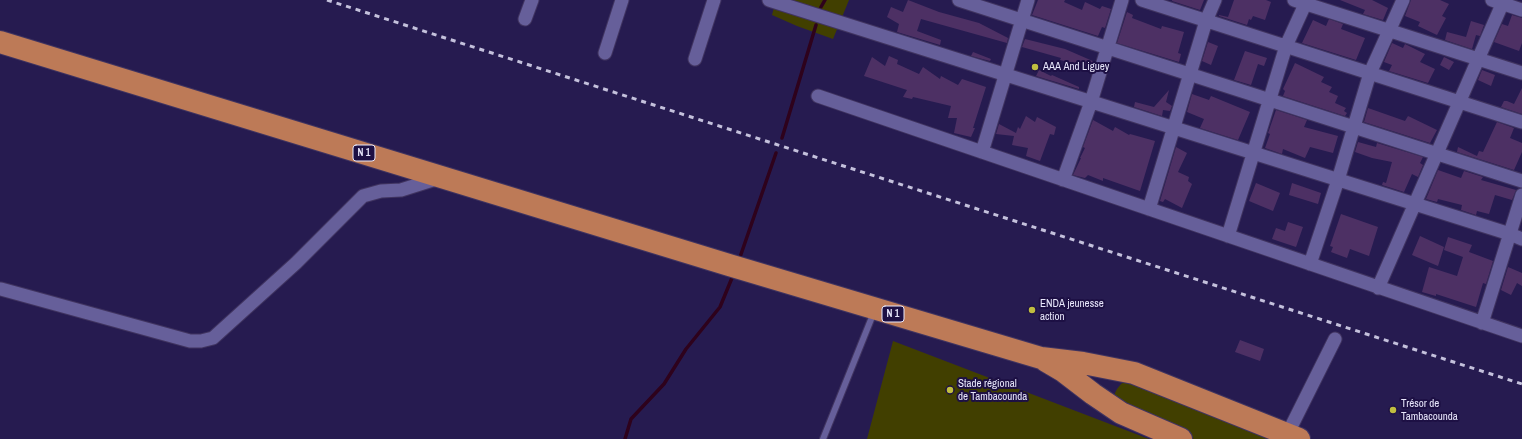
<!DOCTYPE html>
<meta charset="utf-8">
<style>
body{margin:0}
canvas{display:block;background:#261b50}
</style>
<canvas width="1522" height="439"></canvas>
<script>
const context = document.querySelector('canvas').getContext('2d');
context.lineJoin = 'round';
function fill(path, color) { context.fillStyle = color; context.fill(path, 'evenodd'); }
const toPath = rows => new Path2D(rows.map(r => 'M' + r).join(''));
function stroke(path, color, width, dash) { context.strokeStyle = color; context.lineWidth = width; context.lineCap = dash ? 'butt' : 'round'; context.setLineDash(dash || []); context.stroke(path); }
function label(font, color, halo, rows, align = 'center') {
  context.font = font + ' "Archivo Narrow",sans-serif'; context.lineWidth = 4; context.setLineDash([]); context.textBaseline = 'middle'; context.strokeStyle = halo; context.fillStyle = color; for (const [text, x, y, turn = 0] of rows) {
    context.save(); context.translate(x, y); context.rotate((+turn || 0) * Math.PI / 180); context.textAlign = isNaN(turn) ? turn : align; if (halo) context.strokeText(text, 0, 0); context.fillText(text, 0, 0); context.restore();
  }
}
fill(toPath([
 [776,0,849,0,833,39,797,26,772,15],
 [893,341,1149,439,867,439],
 [1128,379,1275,439,1194,439,1128,413,1115,400,1114,395,1117,389,1121,384]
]), '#413f00');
stroke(toPath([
 [821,7,825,0],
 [782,138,816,25],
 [739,260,776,153],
 [625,439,631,419,664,384,686,349,720,307,734,273]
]), '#2e021c', 3.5);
fill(toPath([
 [908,0,939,12,979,23,1008,38,1007,43,921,19,917,31,941,40,940,45,897,32,899,24,887,17,891,7,903,12],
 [1038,0,1065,0,1064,2,1082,10,1085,2,1100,9,1102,6,1111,9,1105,28,1102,27,1098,36,1032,15],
 [1172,0,1204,0,1200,10,1172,1],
 [1234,0,1266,0,1271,2,1265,20,1253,16,1251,20,1249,19,1247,25,1219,16,1219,15,1228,17],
 [1340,0,1372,0,1388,8,1383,20,1363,14,1365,10],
 [1411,0,1440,0,1449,4,1442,16,1446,18,1437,35,1418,26,1420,22,1405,16],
 [1127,12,1133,15,1132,18,1161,29,1162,26,1184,32,1178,53,1181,54,1179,62,1117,43],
 [1512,15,1522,18,1522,43,1519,51,1494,42,1502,24,1508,26],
 [1329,19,1343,24,1341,29,1365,38,1356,60,1302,43,1313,20,1326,26],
 [1471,21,1484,25,1480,36,1476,35,1472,49,1445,40,1447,32,1466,37],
 [1025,39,1065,49,1095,62,1093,68,1060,60,1061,58,1022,47],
 [1208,42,1218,46,1211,65,1202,61],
 [1392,43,1403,48,1405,44,1425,54,1420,62,1435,69,1428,83,1389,71,1392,65,1384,62],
 [1245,51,1267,58,1264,66,1258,64,1251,85,1234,80],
 [973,52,991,59,990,61,971,56],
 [889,56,898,60,897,64,919,74,923,67,940,79,941,76,958,85,962,79,986,87,973,128,975,128,971,137,954,133,957,118,948,118,951,106,913,97,912,99,903,97,907,90,864,76,872,57,885,66],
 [1444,57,1454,62,1449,70,1440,65],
 [1295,63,1324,77,1321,82,1332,87,1329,92,1338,96,1335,103,1346,108,1344,111,1347,113,1345,116,1283,96,1285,91,1283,89],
 [1039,70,1051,76,1052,75,1079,87,1079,89,1036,76],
 [1482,70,1495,75,1491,86,1478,80],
 [1522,88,1522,114,1501,107,1504,101,1507,101,1514,104],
 [1169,90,1166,102,1172,106,1170,111,1163,110,1162,116,1134,107,1135,102,1154,107],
 [1192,94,1209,100,1211,96,1250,112,1238,140,1200,128,1204,119,1187,112],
 [1368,108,1405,121,1408,116,1437,130,1430,143,1364,122],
 [1276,110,1307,120,1304,127,1338,136,1333,153,1310,147,1305,158,1283,149,1282,154,1265,148,1270,134,1268,133],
 [1026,116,1035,122,1037,117,1056,127,1054,135,1050,134,1040,161,1026,156,1028,148,1012,145,1014,136,996,134,999,124,1016,133,1018,127,1020,129],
 [1093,120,1113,131,1115,127,1129,135,1130,134,1155,141,1140,191,1103,178,1103,181,1088,175,1085,178,1073,175,1081,158,1080,158,1085,148,1083,147],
 [1497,122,1514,128,1510,138,1522,143,1522,152,1514,170,1457,152,1458,147,1477,156,1479,151,1483,152],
 [1358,142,1376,147,1377,143,1423,157,1420,163,1423,165,1418,177,1412,174,1404,192,1382,185,1383,182,1386,183,1392,162,1372,158,1355,152],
 [1176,147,1187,153,1178,172,1189,177,1188,181,1192,184,1182,208,1165,199,1163,202,1160,201],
 [1438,170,1461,178,1464,171,1483,177,1481,180,1516,190,1512,200,1495,195,1489,214,1477,211,1476,215,1461,210,1462,205,1438,199,1437,202,1426,199],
 [1256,183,1280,193,1273,211,1249,201],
 [1292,183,1321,193,1318,204,1289,195],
 [1341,214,1378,227,1369,256,1350,249,1347,258,1331,252,1333,247,1330,246],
 [1288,222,1303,227,1296,247,1272,239,1276,228,1285,231],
 [1420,236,1444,247,1438,266,1412,255],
 [1448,237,1472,245,1469,252,1493,261,1486,284,1483,283,1476,307,1436,294,1436,296,1422,292,1429,267,1457,276,1463,257,1444,250],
 [1508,267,1522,273,1522,286,1517,283,1511,295,1501,290],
 [1240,340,1264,349,1260,361,1235,352]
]), '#4d3064');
const lane = toPath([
 [823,439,874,312]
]);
const street = toPath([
 [769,0,1510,234,1522,239],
 [959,0,1522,181],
 [1142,0,1522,122],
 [1294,0,1522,73],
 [1492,0,1522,10],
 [525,19,532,0],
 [605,53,622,0],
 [695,59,714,0],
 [818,96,1522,336],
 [982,152,1028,0],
 [1063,180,1091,102,1122,0],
 [1149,209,1206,21,1215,0],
 [1228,236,1286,46,1307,0],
 [1310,264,1338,180,1370,73,1403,0],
 [1378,288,1504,0],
 [1,289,190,341,201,341,213,338,296,263,363,196,381,191,401,190,439,178],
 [1482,323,1522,195],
 [1285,439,1335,339]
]);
const highway = toPath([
 [0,42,729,265,1041,358,1083,363,1134,373,1299,439],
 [1046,361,1063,371,1093,394,1121,413,1181,439]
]);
stroke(lane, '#403460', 8);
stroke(street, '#403460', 15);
stroke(highway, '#403460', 24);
stroke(lane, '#665f9a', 6);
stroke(street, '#665f9a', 13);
stroke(highway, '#bd7a57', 22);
stroke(toPath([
 [327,0,1522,384]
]), '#c4c1dc', 3, [5, 5]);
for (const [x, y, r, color] of [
 [1035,67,4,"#c0be40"],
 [1032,310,4,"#c0be40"],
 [950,390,4,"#c0be40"],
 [1393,410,4,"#c0be40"]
]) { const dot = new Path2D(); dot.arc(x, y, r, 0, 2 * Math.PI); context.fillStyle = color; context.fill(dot); stroke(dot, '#1d1044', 1.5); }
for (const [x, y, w] of [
 [364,153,22],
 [893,314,22]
]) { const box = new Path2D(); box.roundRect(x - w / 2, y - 8, w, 16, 3); context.fillStyle = '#1d1044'; context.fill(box); stroke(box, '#e8e7fb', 1); }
label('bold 10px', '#e8e7fb', null, [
 ["N 1",364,153],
 ["N 1",893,314]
]);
label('11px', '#e8e7fb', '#1d1044', [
 ["AAA And Liguey",1043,67],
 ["ENDA jeunesse",1040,304],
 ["action",1040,317],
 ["Stade régional",958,384],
 ["de Tambacounda",958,397],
 ["Trésor de",1401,404],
 ["Tambacounda",1401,417]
], 'left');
</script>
